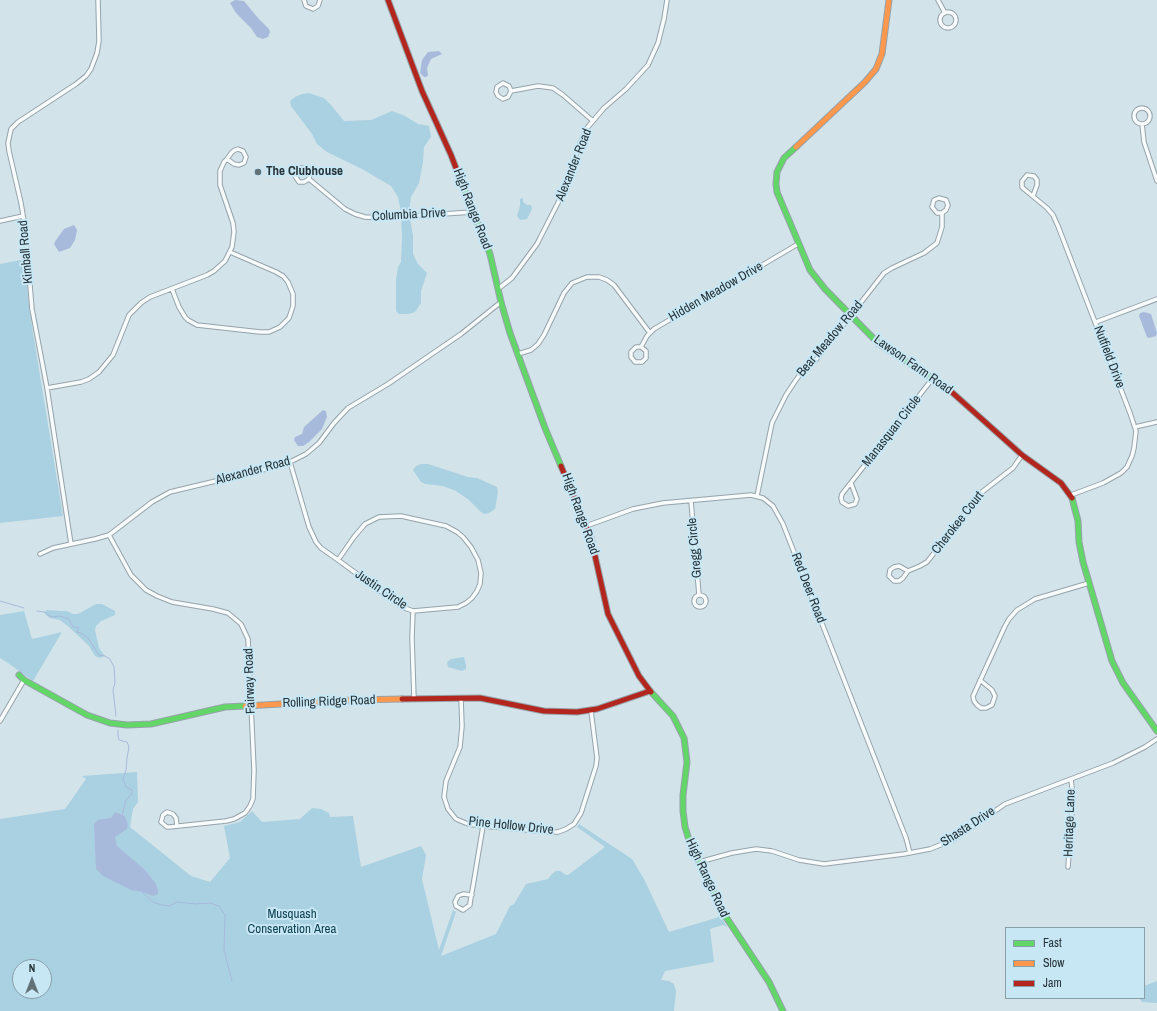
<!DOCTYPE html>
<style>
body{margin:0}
#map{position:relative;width:1157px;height:1011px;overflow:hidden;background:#d2e3ea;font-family:"Archivo Narrow",sans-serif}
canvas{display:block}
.legend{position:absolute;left:1005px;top:927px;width:140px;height:72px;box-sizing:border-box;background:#c8e7f5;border:1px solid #879fa9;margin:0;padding:5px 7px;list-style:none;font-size:12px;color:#263338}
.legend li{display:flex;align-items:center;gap:8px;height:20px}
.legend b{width:20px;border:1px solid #879fa9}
.north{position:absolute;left:12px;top:959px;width:40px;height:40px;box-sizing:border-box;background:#c8e7f5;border:1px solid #879fa9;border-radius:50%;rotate:0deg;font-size:11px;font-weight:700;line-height:16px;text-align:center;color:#263338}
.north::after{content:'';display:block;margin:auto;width:14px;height:18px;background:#627176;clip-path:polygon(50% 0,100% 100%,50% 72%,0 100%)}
</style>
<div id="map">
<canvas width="1157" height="1011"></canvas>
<ul class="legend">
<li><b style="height:5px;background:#63d668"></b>Fast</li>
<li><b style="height:5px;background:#ff974d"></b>Slow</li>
<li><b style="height:5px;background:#b3261e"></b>Jam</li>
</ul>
<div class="north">N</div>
</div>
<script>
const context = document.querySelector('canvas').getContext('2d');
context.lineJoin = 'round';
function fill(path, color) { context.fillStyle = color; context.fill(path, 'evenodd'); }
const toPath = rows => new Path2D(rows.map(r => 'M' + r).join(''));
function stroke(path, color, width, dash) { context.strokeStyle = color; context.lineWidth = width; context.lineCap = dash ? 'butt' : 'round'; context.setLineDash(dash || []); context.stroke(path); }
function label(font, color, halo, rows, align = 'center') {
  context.font = font + ' "Archivo Narrow",sans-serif'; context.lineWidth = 4; context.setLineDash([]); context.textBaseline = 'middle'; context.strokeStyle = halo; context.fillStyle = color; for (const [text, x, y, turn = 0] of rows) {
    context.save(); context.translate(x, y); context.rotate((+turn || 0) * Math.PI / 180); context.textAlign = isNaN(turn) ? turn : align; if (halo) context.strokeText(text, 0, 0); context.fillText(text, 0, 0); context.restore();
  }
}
fill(toPath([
 [309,93,324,98,331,105,344,121,371,120,392,111,405,116,418,124,429,126,431,137,424,147,423,162,419,183,411,197,409,213,413,236,413,254,418,264,427,273,421,291,421,303,415,312,409,314,399,314,396,311,396,280,398,267,401,262,402,238,401,212,398,197,391,186,362,169,327,152,317,144,312,134,291,106,290,101,295,97,302,94],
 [523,198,523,202,527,205,531,205,532,209,527,219,520,220,517,216,520,206,520,199],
 [26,259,28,298,33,333,63,516,0,523,0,264],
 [421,464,428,464,468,477,477,478,497,487,498,492,495,509,489,513,484,514,481,512,469,500,456,491,443,486,425,484,421,482,413,470,416,466],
 [96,604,102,604,115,611,115,615,101,621,96,626,95,630,99,648,105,656,100,658,95,656,89,646,70,628,60,620,50,618,46,615,44,612,47,610,62,611,67,611,73,614,78,614],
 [24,611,32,639,62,632,33,681,8,663,0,658,0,615],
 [464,657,466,665,466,669,462,671,448,667,447,662,451,659],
 [137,772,138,802,133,809,130,827,191,876,210,882,230,858,224,826,240,822,252,811,262,822,300,819,312,808,321,809,329,813,330,817,353,816,361,867,421,846,426,855,422,879,439,950,453,910,456,912,441,956,496,934,510,906,514,904,526,884,548,879,552,874,556,871,560,871,566,875,568,875,605,847,577,827,579,824,632,859,644,879,669,932,716,918,719,916,719,913,727,927,723,925,710,929,714,962,665,971,661,980,669,981,674,984,676,991,674,1011,0,1011,0,819,65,809,86,779,82,776],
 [20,967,44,967,44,991,20,991],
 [1157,981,1157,1003,1142,1002,1139,998,1144,998,1144,986]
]), '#aad1e1');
fill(toPath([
 [235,0,244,1,258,18,269,29,270,32,268,37,263,39,257,37,251,28,236,13,230,3],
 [439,51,442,54,431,59,427,68,428,75,426,77,424,77,420,73,422,60,428,52],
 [74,225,77,230,75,240,70,248,59,252,54,244,56,240,64,229],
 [1144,312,1151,314,1157,333,1156,336,1149,338,1147,337,1139,316,1140,313],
 [323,410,326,411,327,417,322,429,309,442,303,446,298,446,294,440,295,437,302,434,304,427],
 [115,812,125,816,128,825,127,829,115,837,117,846,145,870,156,884,158,890,158,894,153,896,142,892,131,890,103,876,96,869,94,824,98,820,111,818]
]), '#a7badb');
stroke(toPath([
 [0,601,24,608],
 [37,611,44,612,51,617,60,616,69,619,73,627,79,628,77,632,81,633,88,638,99,655,105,656,110,659,114,667,115,683,113,690,116,716],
 [118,730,118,736,119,740,127,742,129,747,127,758,126,770,123,779,126,787,132,790,132,794,126,800,122,815],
 [142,892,153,902,162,905,169,906,177,902,196,904,210,903,219,906,225,915,224,950,232,981]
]), '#a7badb', 1);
const street = toPath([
 [304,0,306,6,313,9,318,6,320,0],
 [938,0,945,13],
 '940 20a8 8 0 1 1 16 0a8 8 0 1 1-16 0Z',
 [511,91,508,97,503,99,498,96,496,92,497,87,503,83,509,86,511,91,538,86,553,88,563,95,593,121],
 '1134 116a8 8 0 1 1 16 0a8 8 0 1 1-16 0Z',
 [1142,124,1144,142,1157,181],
 [309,179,310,174,306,169,301,168,296,171,295,176,299,182,304,182,309,179,345,209,355,214,365,217,382,218,473,212],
 [1033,196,1037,185,1037,180,1034,176,1027,175,1022,181,1022,187,1024,189,1047,208,1053,215,1058,226,1130,413,1136,431,1134,448,1132,456,1127,467,1121,473,1103,483,1071,495],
 [0,221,23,216],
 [172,289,179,307,185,317,188,320,197,325,260,332,269,332,280,327,289,318,293,306,293,294,288,282,283,276,276,272,230,252],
 [498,289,512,278,537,244,567,185,578,148,587,128,604,108,626,89,648,65,658,43,664,19,667,0],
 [1096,322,1157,299],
 [641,347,636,347,631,352,631,357,635,362,642,362,646,358,646,351,641,347,647,336,654,329,798,244],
 [518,354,531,350,538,344,544,335,564,293,572,283,587,277,599,277,607,280,614,285,650,333],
 [47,388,81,382,89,379,99,372,113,355,129,315,141,303,150,297,207,275,214,271,225,261,232,247,234,232,233,223,220,185,220,171,224,162,227,159,232,152,235,150,238,149,243,151,246,157,244,163,239,165,234,164,227,159],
 [1135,427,1157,422],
 [290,462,309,527,316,542,321,548,338,560,402,607,413,611,458,607,466,603,472,598,477,591,480,584,481,573,478,560,471,547,463,537,457,532,446,526,401,516,379,517,365,524,354,537,338,560],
 [851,483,857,499,855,504,848,506,842,502,841,498,842,494,933,378],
 [757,496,772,423,786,395,796,380,804,369,815,361,884,273,892,268,924,253,937,243,942,227,942,213,946,210,948,205,946,200,939,198,934,200,932,207,937,213,942,213],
 [691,501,699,595],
 [586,526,633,509,663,503,751,495,763,498,773,506,783,524,906,838,910,853],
 [109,535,131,575,146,590,157,596,172,602,213,609,228,613,241,624,248,639,254,770,253,799,250,806,245,813,234,819,226,821,169,827,167,827,161,822,163,815,167,812,173,814,176,818,177,826],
 [71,544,47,388,32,309,25,227,21,203,9,151,8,143,11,129,18,122,76,84,86,76,91,69,97,53,99,41,98,0],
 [40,554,53,548,95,539,109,535,152,502,170,492,266,469,290,462,306,454,319,443,334,423,348,408,388,384,461,334,501,302],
 [908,571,899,566,894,567,890,570,889,576,894,581,899,581,903,578,908,571,920,566,927,562,982,492,1013,468,1022,455],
 '694 601a6 6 0 1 1 12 0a6 6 0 1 1-12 0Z',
 [413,611,412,638,414,699],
 [980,680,992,690,995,696,992,705,986,708,981,708,977,705,974,701,973,696,974,694,1005,626,1009,619,1017,610,1035,599,1089,583],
 [461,698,462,726,460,747,446,781,444,797,448,809,456,819,468,824,483,826,550,832,558,832,566,829,574,824,581,813,596,766,597,758,591,711],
 [0,721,24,680],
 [699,862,732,853,756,849,772,851,799,860,824,864,904,854,930,849,953,840,1005,804,1113,763,1145,747,1157,739],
 [1068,867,1073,797,1071,779],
 [472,895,463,894,458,896,455,902,456,906,463,910,470,905,470,903,473,886,483,826]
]);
const fast = toPath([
 [796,147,784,158,777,172,776,184,777,192,810,270,825,289,879,344,937,381],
 [461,181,490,254,501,302,510,333,545,428,561,466],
 [1072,498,1078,521,1079,542,1083,562,1112,661,1123,683,1157,731],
 [19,675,24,680,87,715,110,723,127,725,151,724,225,707,245,706],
 [651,692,673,716,684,738,687,762,683,795,683,811,685,827,690,843,724,914,769,982,783,1011]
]);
const slow = toPath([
 [796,147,865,82,876,69,882,54,889,0],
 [245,706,353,700,402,699]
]);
const jam = toPath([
 [388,0,422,91,451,155,461,181],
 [937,381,945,386,1022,455,1061,483,1072,498],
 [561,466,591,538,608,614,639,676,651,692],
 [402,699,480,698,544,711,577,712,597,709,650,691]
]);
stroke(street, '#96a3a9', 5.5);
stroke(fast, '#96a3a9', 7);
stroke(slow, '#96a3a9', 7);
stroke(jam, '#96a3a9', 7);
stroke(street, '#f8fbfc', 3.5);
stroke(fast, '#63d668', 5);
stroke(slow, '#ff974d', 5);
stroke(jam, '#b3261e', 5);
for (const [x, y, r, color] of [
 [258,172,4,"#627176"]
]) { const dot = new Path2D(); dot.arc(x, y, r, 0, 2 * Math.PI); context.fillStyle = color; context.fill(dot); stroke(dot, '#c8e7f5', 1.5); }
label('13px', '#263338', '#c8e7f5', [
 ["Alexander Road",574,165,-68],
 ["High Range Road",472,209,69],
 ["Columbia Drive",409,215,-3],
 ["Kimball Road",26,252,-95],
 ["Hidden Meadow Drive",716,292,-30],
 ["Bear Meadow Road",830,339,-50],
 ["Nutfield Drive",1109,357,69],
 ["Lawson Farm Road",913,365,35],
 ["Manasquan Circle",892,431,-52],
 ["Alexander Road",253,471,-15],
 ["High Range Road",580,514,70],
 ["Cherokee Court",958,523,-52],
 ["Gregg Circle",695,548,-95],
 ["Red Deer Road",808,588,69],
 ["Justin Circle",381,590,34],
 ["Fairway Road",250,681,-92],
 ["Rolling Ridge Road",329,702,-2],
 ["Heritage Lane",1070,823,-88],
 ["Pine Hollow Drive",511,826,6],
 ["Shasta Drive",968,827,-33],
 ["High Range Road",707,878,65]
]);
label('bold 13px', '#263338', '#c8e7f5', [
 ["The Clubhouse",266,172]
], 'left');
label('13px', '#0e4152', '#c8e7f5', [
 ["Musquash",292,915],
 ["Conservation Area",292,930]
]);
</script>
